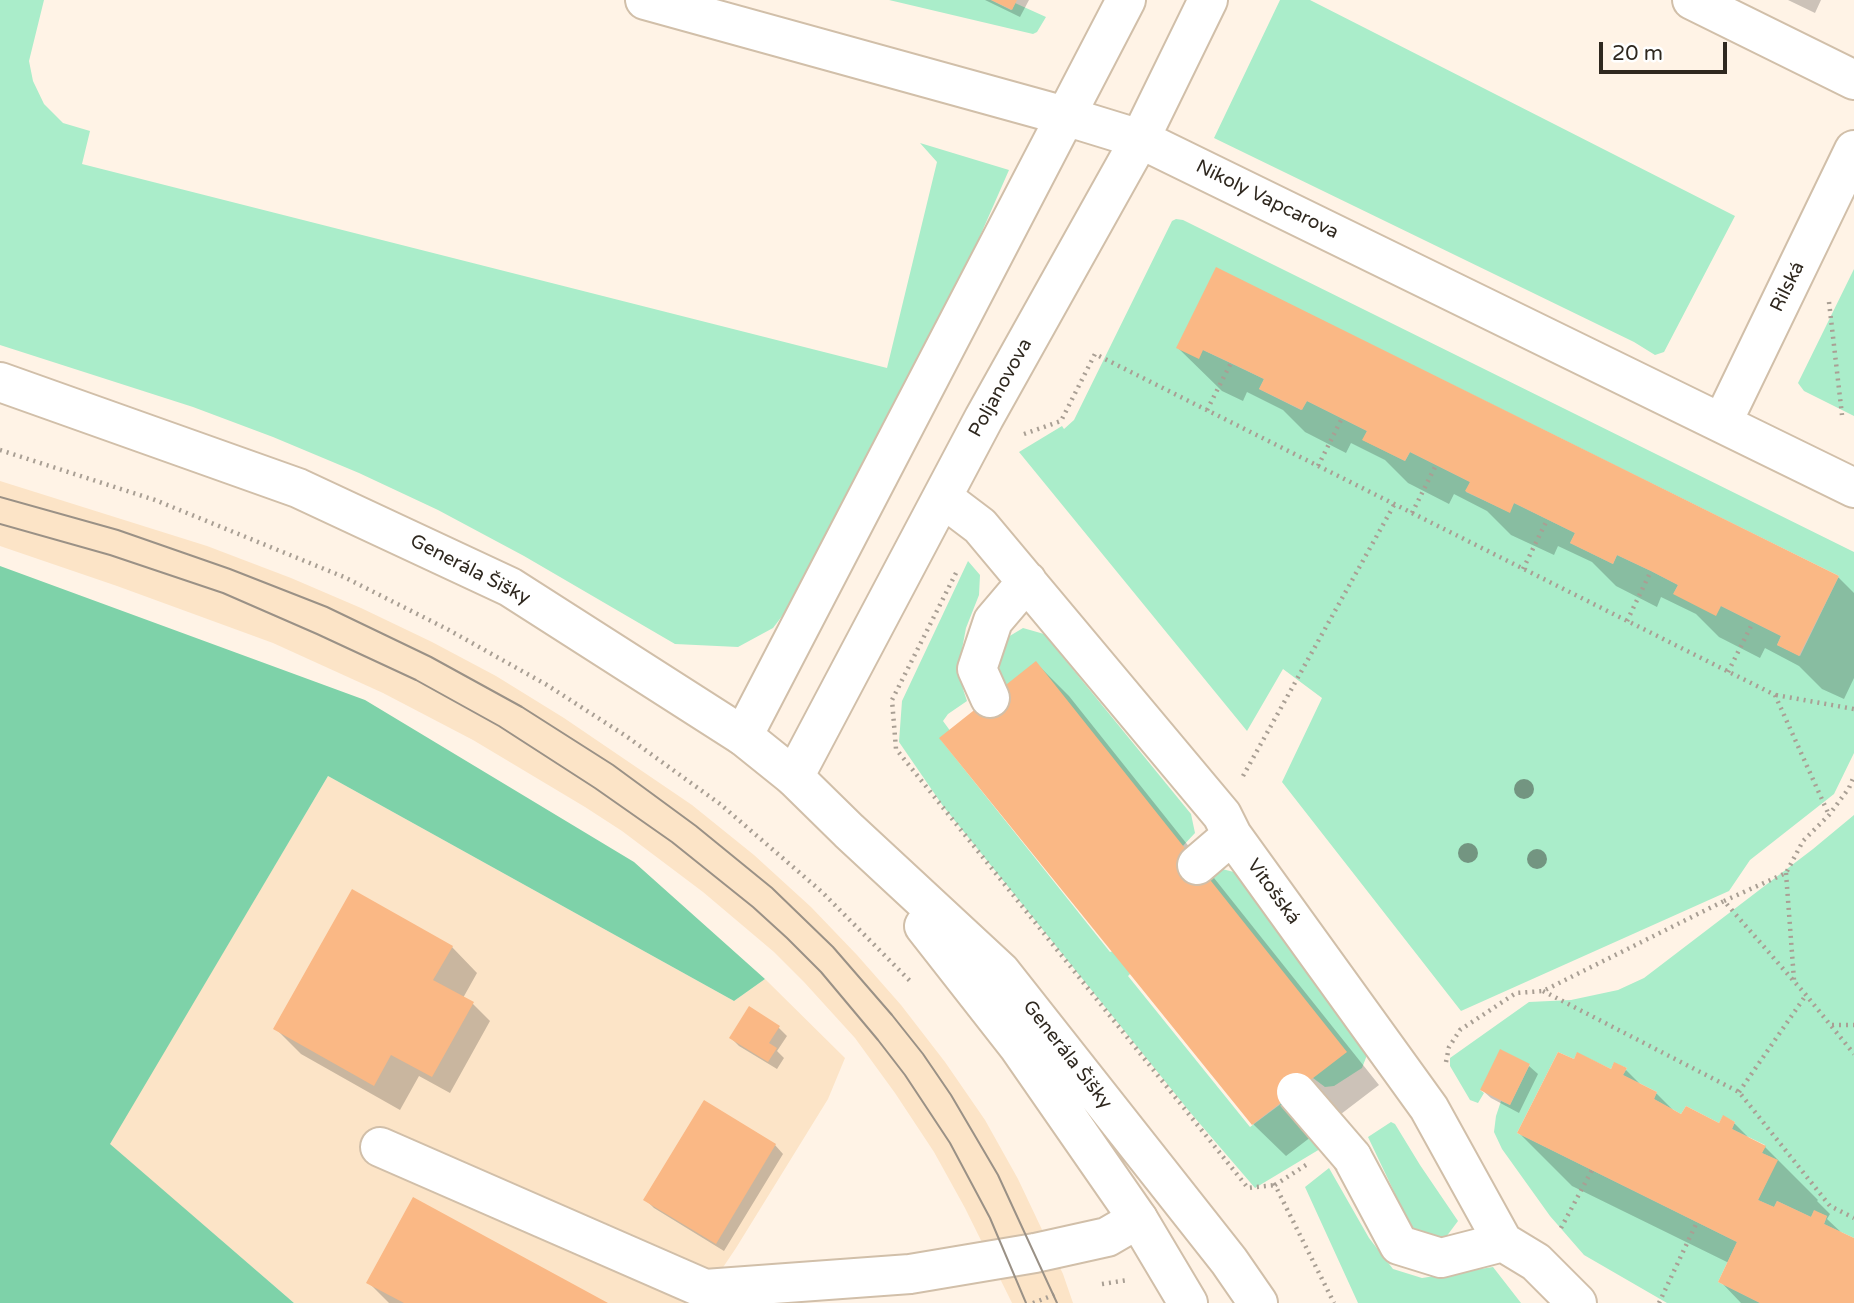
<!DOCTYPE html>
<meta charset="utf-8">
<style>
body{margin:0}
#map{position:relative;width:1854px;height:1303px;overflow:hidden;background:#fff3e6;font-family:"Varela Round",sans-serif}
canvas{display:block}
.scale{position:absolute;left:1599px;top:42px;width:128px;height:32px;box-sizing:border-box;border:4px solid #2f281f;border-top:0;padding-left:9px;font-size:21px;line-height:24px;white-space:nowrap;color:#2f281f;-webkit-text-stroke:5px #fff;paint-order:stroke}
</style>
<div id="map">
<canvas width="1854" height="1303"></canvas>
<div class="scale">20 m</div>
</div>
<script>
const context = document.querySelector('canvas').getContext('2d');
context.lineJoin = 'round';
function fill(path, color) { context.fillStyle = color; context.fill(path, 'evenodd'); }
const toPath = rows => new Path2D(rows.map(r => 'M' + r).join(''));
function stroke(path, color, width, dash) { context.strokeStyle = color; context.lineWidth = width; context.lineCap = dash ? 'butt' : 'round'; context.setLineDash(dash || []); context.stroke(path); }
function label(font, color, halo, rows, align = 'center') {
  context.font = font + ' "Varela Round",sans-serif'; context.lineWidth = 6; context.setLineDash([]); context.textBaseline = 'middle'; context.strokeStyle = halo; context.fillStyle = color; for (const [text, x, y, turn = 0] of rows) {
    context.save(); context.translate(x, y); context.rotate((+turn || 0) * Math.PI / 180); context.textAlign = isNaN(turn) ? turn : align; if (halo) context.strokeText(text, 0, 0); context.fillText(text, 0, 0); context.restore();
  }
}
fill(toPath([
 [0,481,207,546,291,578,361,608,432,642,496,676,564,718,692,805,754,855,811,907,857,955,901,1005,945,1062,985,1120,1018,1179,1063,1274,1073,1303,1012,1303,965,1208,934,1152,895,1093,855,1038,804,982,774,952,703,892,622,831,585,807,473,740,383,693,273,643,117,586,0,546],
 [328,776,734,1001,765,979,845,1058,828,1099,736,1248,699,1303,294,1303,109,1144]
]), '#fce4c7');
fill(toPath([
 [0,0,44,0,29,61,33,81,44,104,63,123,90,131,82,164,887,368,937,162,920,143,1009,170,966,268,795,599,773,628,738,647,675,644,524,556,438,510,359,473,273,437,193,407,0,345],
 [889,0,991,0,1011,10,1015,3,1046,17,1037,32,1033,34],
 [1280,0,1310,0,1735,216,1664,352,1655,355,1634,342,1214,138],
 [1176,219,1183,220,1854,552,1854,753,1834,794,1750,860,1729,891,1461,1011,1282,782,1322,698,1283,669,1247,731,1019,452,1062,426,1064,429,1074,420,1172,221],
 [1216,268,1839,576,1800,656,1777,645,1781,636,1721,606,1674,593,1678,585,1651,571,1617,555,1613,564,1570,543,1575,533,1514,503,1509,512,1466,492,1470,482,1410,452,1405,461,1363,440,1367,431,1307,401,1301,410,1259,389,1264,379,1203,350],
 [1854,269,1854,416,1804,391,1798,383],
 [968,561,980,575,979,595,966,628,959,665,963,689,967,701,948,714,943,721,951,732,941,740,1110,952,1113,951,1131,973,1128,976,1250,1127,1282,1103,1320,1149,1255,1188,1189,1111,943,806,899,742,902,701],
 [1023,628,1044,634,1191,814,1195,833,1181,848,1001,692,999,662,1003,640],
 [1854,815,1854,1238,1824,1224,1827,1216,1814,1211,1811,1217,1777,1201,1774,1207,1758,1200,1777,1160,1762,1153,1765,1145,1732,1129,1735,1122,1723,1116,1719,1123,1686,1106,1681,1114,1654,1099,1657,1092,1623,1075,1627,1068,1614,1063,1611,1069,1577,1053,1574,1059,1558,1052,1517,1133,1737,1242,1718,1282,1760,1303,1667,1303,1584,1255,1550,1216,1502,1149,1494,1132,1496,1116,1501,1101,1510,1105,1530,1064,1480,1090,1484,1093,1478,1103,1470,1100,1450,1066,1450,1058,1529,1002,1571,1000,1618,990,1644,978,1813,849],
 [1222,869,1238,873,1367,1055,1362,1068,1334,1086,1325,1087,1313,1078,1202,880,1208,875],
 [1391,1122,1395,1124,1420,1165,1458,1221,1446,1237,1424,1240,1403,1221,1407,1219,1368,1137],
 [1329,1168,1369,1238,1393,1269,1422,1278,1493,1267,1521,1303,1358,1303,1305,1187]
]), '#aaedca');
fill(toPath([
 [0,566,365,700,634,862,765,979,734,1001,328,776,110,1144,294,1303,0,1303]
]), '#7ed2a9');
fill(toPath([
 [985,0,1029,0,1020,17],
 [1788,0,1821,0,1815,13],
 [1217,270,1838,577,1854,593,1854,678,1844,699,1822,689,1799,666,1765,648,1760,658,1719,637,1696,614,1661,597,1657,607,1616,586,1592,562,1558,546,1554,555,1511,535,1487,511,1454,494,1449,504,1408,483,1385,460,1351,443,1346,453,1305,432,1283,410,1247,392,1243,401,1222,391,1178,348],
 [1036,663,1069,696,1379,1085,1286,1156,1253,1124],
 [452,947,477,973,463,998,473,1004,490,1021,450,1093,419,1076,400,1110,301,1054,275,1028],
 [778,1027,787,1036,777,1051,784,1058,777,1069,739,1046,731,1038],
 [1574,1061,1612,1071,1626,1070,1643,1087,1656,1093,1676,1113,1720,1125,1734,1123,1751,1140,1765,1147,1818,1200,1817,1201,1830,1214,1827,1219,1844,1235,1854,1240,1854,1303,1741,1303,1720,1281,1729,1263,1572,1186,1519,1133],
 [1529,1066,1538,1074,1519,1113,1491,1098,1482,1090],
 [775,1145,783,1154,724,1251,654,1208,645,1199],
 [368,1282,605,1303,389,1303]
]), '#0003');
fill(toPath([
 [991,0,1017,0,1012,10],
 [1216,267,1839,576,1799,656,1777,645,1781,636,1721,606,1716,616,1673,594,1678,585,1651,571,1617,555,1613,564,1570,543,1575,533,1514,503,1510,513,1465,491,1470,482,1410,452,1405,461,1362,440,1367,431,1307,401,1302,410,1259,389,1264,379,1231,363,1203,350,1199,359,1176,348],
 [1036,661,1347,1052,1252,1125,939,738],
 [352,889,453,946,433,980,474,1002,432,1077,391,1055,374,1086,273,1029],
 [749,1006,780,1026,769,1043,777,1048,768,1062,729,1038],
 [1500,1049,1530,1064,1510,1105,1480,1090],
 [1558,1052,1574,1059,1577,1052,1611,1069,1614,1062,1627,1068,1623,1075,1657,1092,1654,1099,1681,1114,1686,1106,1719,1123,1723,1115,1735,1122,1732,1129,1766,1146,1762,1153,1778,1160,1758,1200,1774,1207,1777,1201,1811,1217,1814,1210,1827,1216,1824,1224,1854,1238,1854,1303,1760,1303,1718,1282,1737,1242,1517,1133],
 [704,1100,776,1144,716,1244,643,1200],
 [413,1197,608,1303,404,1303,366,1283]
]), '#fab885');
const minor = toPath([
 [645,0,1065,116,1140,139,1854,488],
 [1692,0,1854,80],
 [1722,423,1854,150],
 [943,498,980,526,1222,815,1232,835,1429,1108,1503,1242,1536,1262,1577,1303],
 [990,698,977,669,993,621,1027,581],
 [743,736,1126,0],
 [794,777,984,418,1140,139,1208,0],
 [1197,865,1232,835],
 [380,1147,705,1289,910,1274,1035,1253,1107,1237,1138,1219],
 [1352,1157,1399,1245,1441,1258,1503,1242]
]);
const major = toPath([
 [0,382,298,488,510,587,743,736,794,777,849,831,1001,972,1229,1261,1258,1303],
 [924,926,1018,1046,1138,1219,1188,1303]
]);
stroke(minor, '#d1bfa9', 42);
stroke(major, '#d1bfa9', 42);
stroke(toPath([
 [1829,302,1842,415],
 [1207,410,1231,363],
 [1024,434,1061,421,1095,354,1775,695,1829,815],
 [0,450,155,500,344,577,447,629,547,685,626,736,720,804,822,892,912,983],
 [1318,466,1342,418],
 [1412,513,1436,465],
 [1523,569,1547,520],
 [956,573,892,700,896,749,1248,1188,1275,1185],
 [1627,621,1651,571],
 [1728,672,1753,622],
 [1776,695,1854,709],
 [1243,776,1394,505],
 [1786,873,1794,980],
 [1724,901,1786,873,1803,841,1829,815,1849,788,1854,776],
 [1543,991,1739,1092,1830,1206,1854,1218],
 [1832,1025,1854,1025],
 [1446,1062,1449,1047,1460,1030,1516,993,1543,991,1724,901,1806,995,1854,1054],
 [1739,1092,1806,995],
 [1306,1165,1275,1185,1334,1303],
 [1561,1228,1592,1170],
 [1102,1284,1128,1280],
 [1033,1303,1059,1293],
 [1659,1303,1697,1222]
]), '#a99f94', 4.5, [2, 5]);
stroke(minor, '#fff', 38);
stroke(major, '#fff', 38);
stroke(toPath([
 [0,497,118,530,230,569,327,607,431,657,522,707,613,765,696,826,772,888,833,947,892,1015,923,1054,951,1095,998,1175,1057,1303],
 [0,524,110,555,223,593,317,634,416,680,499,726,595,788,672,842,753,907,787,938,821,972,878,1040,905,1075,950,1143,990,1218,1026,1303]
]), '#9a9186', 2);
const minorBridge = toPath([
 [1296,1092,1352,1157]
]);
stroke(minorBridge, '#d1bfa9', 42, []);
stroke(minorBridge, '#fff', 38);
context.fillStyle = '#739581';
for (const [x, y] of [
 [1524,789],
 [1468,853],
 [1537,859]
]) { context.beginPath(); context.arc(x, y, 10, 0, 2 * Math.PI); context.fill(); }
label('19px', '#2f281f', '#fff', [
 ["Nikoly Vapcarova",1267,200,26],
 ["Rilská",1788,287,-64],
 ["Poljanovova",1001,388,-61],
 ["Generála Šišky",470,570,27],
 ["Vitošská",1273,892,54],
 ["Generála Šišky",1067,1055,52]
]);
</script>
